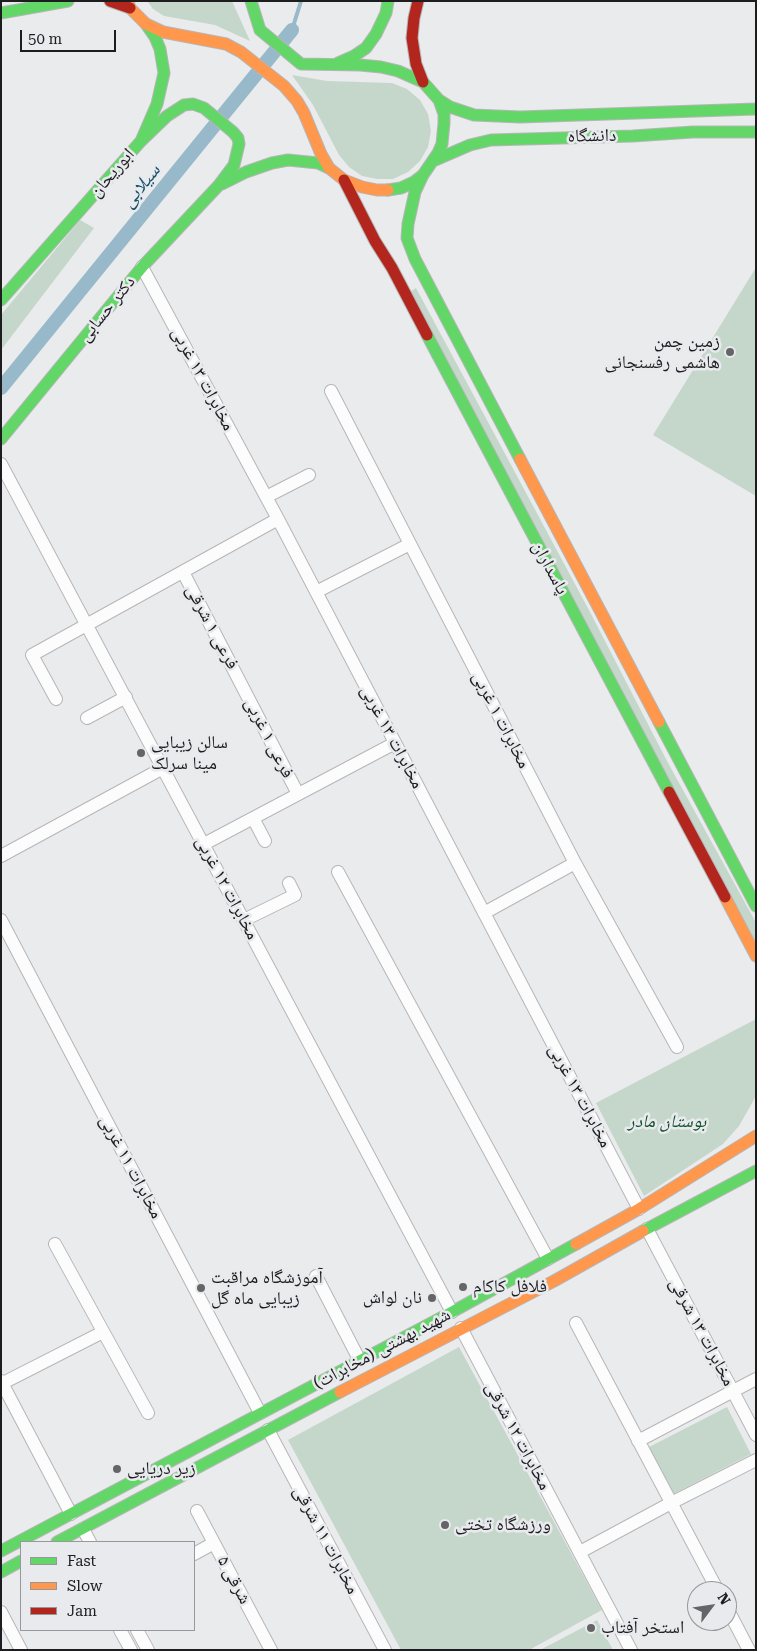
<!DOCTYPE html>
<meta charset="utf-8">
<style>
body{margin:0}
#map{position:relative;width:757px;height:1651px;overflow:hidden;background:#eaebed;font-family:"Roboto Serif",serif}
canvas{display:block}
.frame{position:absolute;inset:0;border:2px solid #1d1d1f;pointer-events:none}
.legend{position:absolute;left:20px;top:1541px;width:175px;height:90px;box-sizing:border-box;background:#e9eaee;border:1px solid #97989b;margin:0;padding:6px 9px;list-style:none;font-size:15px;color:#1d1d1f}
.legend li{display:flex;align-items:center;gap:10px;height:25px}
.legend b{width:25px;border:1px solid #97989b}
.north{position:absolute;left:687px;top:1581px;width:50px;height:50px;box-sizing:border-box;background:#e9eaee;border:1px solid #97989b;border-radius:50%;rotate:59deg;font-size:14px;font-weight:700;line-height:20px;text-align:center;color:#1d1d1f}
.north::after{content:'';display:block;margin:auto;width:18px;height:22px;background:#656567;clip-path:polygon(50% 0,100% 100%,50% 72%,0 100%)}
.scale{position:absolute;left:20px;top:30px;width:96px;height:22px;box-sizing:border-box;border:2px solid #1d1d1f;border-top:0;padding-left:6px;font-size:15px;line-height:18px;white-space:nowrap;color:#1d1d1f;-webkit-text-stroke:4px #e9eaee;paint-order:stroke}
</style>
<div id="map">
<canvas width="757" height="1651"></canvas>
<div class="frame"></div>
<ul class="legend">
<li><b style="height:6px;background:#63d668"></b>Fast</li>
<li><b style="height:6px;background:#ff974d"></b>Slow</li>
<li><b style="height:6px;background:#b3261e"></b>Jam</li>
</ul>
<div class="north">N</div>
<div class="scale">50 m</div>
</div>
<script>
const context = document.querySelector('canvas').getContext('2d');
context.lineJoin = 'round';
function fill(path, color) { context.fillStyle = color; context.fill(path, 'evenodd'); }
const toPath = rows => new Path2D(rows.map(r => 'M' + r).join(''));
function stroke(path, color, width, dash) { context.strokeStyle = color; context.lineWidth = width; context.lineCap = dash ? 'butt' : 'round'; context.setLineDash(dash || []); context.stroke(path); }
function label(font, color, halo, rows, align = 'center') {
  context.font = font + ' "Roboto Serif","Noto Naskh Arabic",serif'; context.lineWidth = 5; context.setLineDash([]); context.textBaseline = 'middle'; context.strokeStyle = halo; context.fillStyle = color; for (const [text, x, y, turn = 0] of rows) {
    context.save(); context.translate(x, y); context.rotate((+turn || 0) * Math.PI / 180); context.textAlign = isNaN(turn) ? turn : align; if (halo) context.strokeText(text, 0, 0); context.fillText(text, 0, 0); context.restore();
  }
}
fill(toPath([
 [147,1,232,1,250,41,215,25,164,16,153,9],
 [292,75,327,81,392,83,407,89,420,100,428,114,431,131,428,147,420,161,408,172,393,179,377,179,362,176,349,167,339,155,313,105],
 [80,220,94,228,1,350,1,315],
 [755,269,756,269,756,496,653,435],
 [416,288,590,612,667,761,754,919,756,923,756,947,408,293],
 [756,1019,756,1096,739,1126,723,1144,644,1196,596,1103],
 [459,1347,602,1610,529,1650,401,1650,288,1440],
 [727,1407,751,1454,673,1494,649,1447],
 [597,1620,613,1650,540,1650]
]), '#c5d7cb');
stroke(toPath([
 [292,30,301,1]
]), '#97b9c9', 4);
stroke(toPath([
 [1,388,292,30]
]), '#97b9c9', 14);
const street = toPath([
 [142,267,278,519,639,1209],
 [331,391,575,863,677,1047],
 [1,464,452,1312],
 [266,497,309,475],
 [183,572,298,794],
 [316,592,410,544],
 [56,699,32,655,278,519],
 [87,718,126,697],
 [253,818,265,841],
 [204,844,395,743],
 [1,856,163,768],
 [338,872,548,1259],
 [484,913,575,863],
 [1,920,260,1413],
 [244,920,295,895,289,883],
 [647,1229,756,1435],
 [55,1244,148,1413],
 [316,1276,360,1361],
 [576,1323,718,1591],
 [461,1328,631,1650],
 [1,1381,71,1514],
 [1,1384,103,1332],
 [268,1430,385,1650],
 [638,1441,756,1379],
 [197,1511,271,1650],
 [83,1529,90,1542],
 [580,1552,671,1503,756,1460],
 [194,1554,214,1543],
 [727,1608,749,1650],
 [1,1612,21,1650],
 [120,1630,131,1650],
 [137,1630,148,1650]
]);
const fast = toPath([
 [251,1,260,30,301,64,360,65,381,67,398,71,423,82,439,100,444,114,444,123,442,144,438,153,423,175,414,182,401,188,388,190],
 [1,13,68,1],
 [338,63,354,56,366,48,376,34,386,13,388,1],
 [439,100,450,107,474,115,520,117,756,109],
 [433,161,470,145,491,140,633,136,693,132,756,132],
 [423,175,415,192,408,224,407,238,415,259,520,459],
 [222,184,246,172,272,163,288,160,318,163,329,168],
 [1,300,141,141,157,104,164,73,160,49,155,37,146,24],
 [427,335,669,792],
 [1,439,142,267,219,185,234,165,239,144,238,138,233,132,204,108,193,104,184,105,167,116,141,141],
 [659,722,756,906],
 [643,1231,756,1171],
 [57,1542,340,1392],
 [1,1551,452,1312,576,1244],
 [1,1572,21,1561]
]);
const slow = toPath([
 [128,1,130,8,146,24,163,32,226,44,241,52,284,86,297,101,304,113,321,154,329,168,344,180,362,187,377,190,388,190],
 [520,459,659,722],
 [725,897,756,956],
 [576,1244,639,1209,756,1136],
 [340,1392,554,1281,643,1231]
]);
const jam = toPath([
 [110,1,130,8],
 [418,1,414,18,412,38,416,64,423,82],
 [344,180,375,241,392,268,427,335],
 [669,792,725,897]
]);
stroke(street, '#b6b6b8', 14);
stroke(fast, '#b6b6b8', 13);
stroke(slow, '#b6b6b8', 13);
stroke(jam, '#b6b6b8', 13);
stroke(street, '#fcfcfc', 12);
stroke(fast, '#63d668', 11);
stroke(slow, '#ff974d', 11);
stroke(jam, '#b3261e', 11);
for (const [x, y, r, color] of [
 [730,352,5,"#656567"],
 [141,753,5,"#656567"],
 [463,1287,5,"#656567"],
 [201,1288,5,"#656567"],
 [432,1298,5,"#656567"],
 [117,1469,5,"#656567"],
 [445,1525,5,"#656567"],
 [591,1628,5,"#656567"]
]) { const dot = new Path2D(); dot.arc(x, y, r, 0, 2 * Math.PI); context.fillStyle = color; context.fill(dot); stroke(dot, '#e9eaee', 2); }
label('18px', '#1d1d1f', '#e9eaee', [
 ["دانشگاه",592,136,-1],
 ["ابوریحان",112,173,-49],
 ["دکتر حسابی",107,309,-51],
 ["مخابرات ۱۳ غربی",203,379,62],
 ["پاسداران",550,568,62],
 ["فرعی ۱ شرقی",212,627,62],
 ["مخابرات ۱ غربی",501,720,63],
 ["مخابرات ۱۳ غربی",392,737,62],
 ["فرعی ۱ غربی",269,738,63],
 ["مخابرات ۱۲ غربی",227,888,62],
 ["مخابرات ۱۳ غربی",580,1096,62],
 ["مخابرات ۱۱ غربی",131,1167,62],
 ["مخابرات ۱۳ شرقی",702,1332,62],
 ["شهید بهشتی (مخابرات)",382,1349,-28],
 ["مخابرات ۱۲ شرقی",518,1436,62],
 ["مخابرات ۱۱ شرقی",326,1540,62],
 ["شرقی ۵",234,1580,62]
]);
label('18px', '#1d1d1f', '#e9eaee', [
 ["زمین چمن",720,342,"right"],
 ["هاشمی رفسنجانی",720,363,"right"],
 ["سالن زیبایی",151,743],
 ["مینا سرلک",151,764],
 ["آموزشگاه مراقبت",211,1278],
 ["زیبایی ماه گل",211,1299],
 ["فلافل کاکام",473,1287],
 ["نان لواش",422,1298,"right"],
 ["زیر دریایی",127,1469],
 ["ورزشگاه تختی",455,1525],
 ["استخر آفتاب",601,1628]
], 'left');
label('italic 18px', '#0f512b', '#e9eaee', [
 ["بوستان مادر",667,1122]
]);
label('italic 19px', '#104f67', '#e9eaee', [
 ["سیلابی",141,186,-51]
]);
</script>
